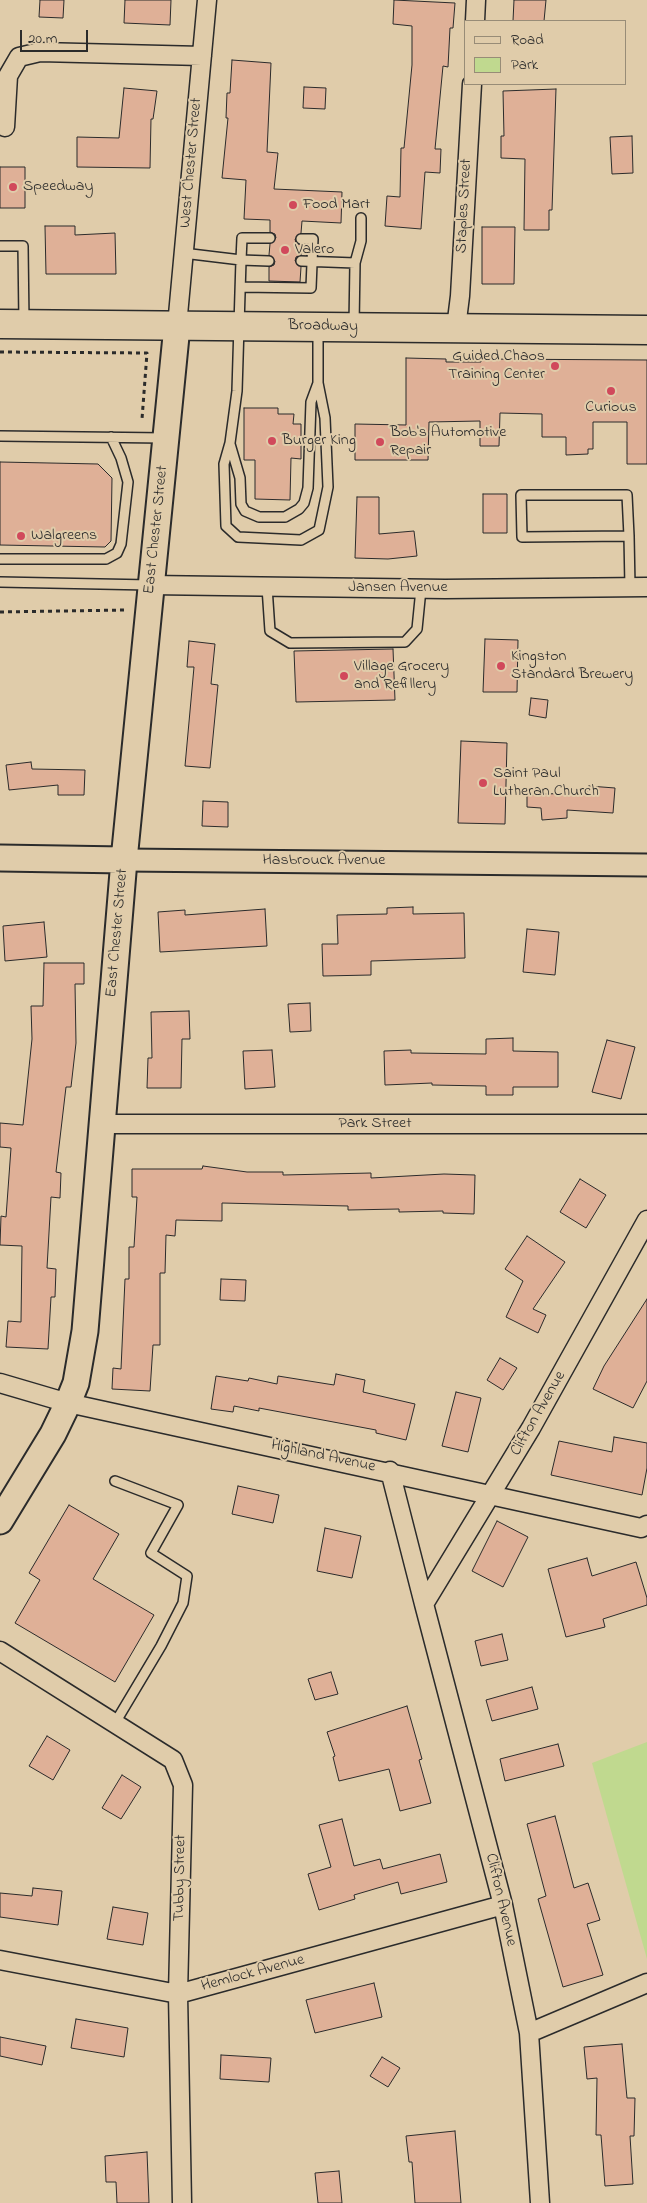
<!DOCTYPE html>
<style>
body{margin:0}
#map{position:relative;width:647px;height:2203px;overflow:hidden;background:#e0ccaa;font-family:"Indie Flower",sans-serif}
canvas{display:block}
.legend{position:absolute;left:464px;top:20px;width:162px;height:65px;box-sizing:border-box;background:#e0ccaa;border:1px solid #988c77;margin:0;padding:6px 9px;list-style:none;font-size:15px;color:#2b2b2b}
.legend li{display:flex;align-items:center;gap:10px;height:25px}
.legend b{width:25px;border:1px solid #988c77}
.scale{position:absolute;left:20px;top:30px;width:68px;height:22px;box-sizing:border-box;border:2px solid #2b2b2b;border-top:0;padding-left:6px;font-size:15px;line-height:18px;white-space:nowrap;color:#2b2b2b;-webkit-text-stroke:4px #e0ccaa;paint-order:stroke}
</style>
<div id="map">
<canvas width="647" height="2203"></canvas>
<ul class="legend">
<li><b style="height:6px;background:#e0ccaa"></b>Road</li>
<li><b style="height:14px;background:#c0d98f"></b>Park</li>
</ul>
<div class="scale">20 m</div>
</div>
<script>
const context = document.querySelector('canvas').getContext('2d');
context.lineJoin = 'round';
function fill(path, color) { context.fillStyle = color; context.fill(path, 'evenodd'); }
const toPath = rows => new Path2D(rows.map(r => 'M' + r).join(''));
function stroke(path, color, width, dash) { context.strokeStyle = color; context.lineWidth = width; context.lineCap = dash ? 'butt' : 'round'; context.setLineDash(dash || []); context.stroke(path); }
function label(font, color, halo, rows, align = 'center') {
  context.font = font + ' "Indie Flower",sans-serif'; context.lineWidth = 4; context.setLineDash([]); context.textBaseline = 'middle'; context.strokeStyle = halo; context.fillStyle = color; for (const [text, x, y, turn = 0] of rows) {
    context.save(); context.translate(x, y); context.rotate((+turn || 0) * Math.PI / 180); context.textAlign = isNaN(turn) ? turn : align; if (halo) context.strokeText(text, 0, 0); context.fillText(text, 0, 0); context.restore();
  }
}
fill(toPath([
 [647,1742,647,1959,592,1763]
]), '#c0d98f');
const building = toPath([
 [40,0,64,0,63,18,39,17,40,0],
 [125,0,171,0,170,25,124,23,125,0],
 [394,0,455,3,453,28,450,28,448,67,443,66,435,149,441,149,440,173,425,172,421,229,385,226,387,196,400,197,401,148,404,148,412,65,412,26,393,24,394,0],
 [514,0,546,0,544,21,513,21,514,0],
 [232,60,271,63,267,152,278,153,274,189,342,192,341,223,302,221,301,233,295,239,296,243,301,245,301,255,296,257,295,261,301,267,300,282,269,281,269,267,274,265,275,261,269,255,270,244,276,238,275,234,270,232,270,220,244,219,246,180,222,178,228,118,226,118,227,93,230,93,232,60],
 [304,87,326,88,325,109,303,108,304,87],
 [124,88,157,91,153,119,151,119,150,168,77,167,77,137,119,138,124,88],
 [556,89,552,210,549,210,549,230,524,230,525,159,501,158,501,136,504,136,503,91,556,89],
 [632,136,633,173,612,174,610,137,632,136],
 [0,167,25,167,25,208,0,208,0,167],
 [45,226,75,226,75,235,115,233,116,274,46,274,45,226],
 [482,227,515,227,514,284,482,284,482,227],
 [406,358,446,359,446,362,481,362,481,359,647,360,647,464,627,464,627,422,593,422,593,449,588,449,588,454,566,455,566,437,542,437,542,414,500,413,499,446,480,446,480,421,429,422,428,460,355,460,355,424,406,425,406,358],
 [244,408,278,408,278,414,294,414,293,424,301,424,301,459,291,458,290,500,255,499,255,460,244,460,244,408],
 [0,462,98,464,112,478,111,541,105,547,0,545,0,462],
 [483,494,507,494,507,533,483,533,483,494],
 [357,497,379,497,379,534,414,531,417,556,388,559,355,558,357,497],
 [485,639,518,640,517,692,483,692,485,639],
 [189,641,215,644,211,684,218,685,210,768,185,766,194,667,187,667,189,641],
 [393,649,395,700,296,702,294,651,393,649],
 [531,698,548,700,546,718,529,715,531,698],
 [461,741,507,743,505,824,458,823,461,741],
 [31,762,32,769,85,770,84,795,58,795,58,785,9,790,6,765,31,762],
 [589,786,615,788,613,813,567,810,567,818,542,820,541,808,527,807,527,795,589,792,589,786],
 [203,801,228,802,228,827,202,826,203,801],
 [413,907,413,914,464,913,465,958,371,961,371,975,323,976,322,944,338,944,337,915,387,914,387,908,413,907],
 [265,909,267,946,160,952,158,912,185,910,185,915,265,909],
 [44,922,47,957,5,961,3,926,44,922],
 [527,929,559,932,555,975,523,972,527,929],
 [44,963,84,963,84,984,75,984,76,1043,71,1087,66,1087,56,1172,61,1173,60,1198,51,1197,47,1268,56,1269,55,1297,51,1297,48,1349,6,1347,8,1321,21,1322,22,1246,0,1245,1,1216,6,1217,11,1148,0,1147,0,1123,23,1125,32,1039,31,1006,43,1006,44,963],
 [310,1003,311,1031,290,1032,288,1004,310,1003],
 [189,1011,190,1039,182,1039,181,1088,147,1088,148,1058,152,1058,151,1012,189,1011],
 [513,1038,513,1051,558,1052,558,1087,513,1087,513,1095,486,1095,486,1086,432,1085,432,1083,385,1085,384,1051,411,1050,411,1053,486,1054,486,1039,513,1038],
 [607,1040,635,1047,621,1099,592,1092,607,1040],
 [272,1050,275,1087,245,1089,243,1051,272,1050],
 [203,1166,247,1172,283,1172,283,1175,371,1173,371,1178,444,1174,475,1175,474,1214,443,1213,443,1211,399,1212,399,1209,348,1210,348,1206,222,1203,222,1221,176,1220,175,1236,166,1235,165,1273,160,1273,160,1345,153,1345,150,1391,112,1389,113,1368,121,1369,125,1279,129,1279,129,1247,134,1247,137,1197,132,1197,132,1169,202,1169,203,1166],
 [580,1179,606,1195,586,1228,560,1212,580,1179],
 [527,1236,565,1262,533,1309,546,1315,538,1333,506,1317,523,1281,505,1269,527,1236],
 [221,1279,246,1280,245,1301,220,1300,221,1279],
 [647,1299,647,1381,633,1408,593,1389,604,1366,647,1299],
 [500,1358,517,1368,503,1390,487,1380,500,1358],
 [336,1374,365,1380,363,1392,415,1404,406,1440,376,1433,376,1430,259,1408,259,1411,234,1406,233,1412,211,1409,216,1376,248,1381,249,1378,277,1384,278,1376,334,1385,336,1374],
 [456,1392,481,1398,468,1452,442,1446,456,1392],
 [614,1437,647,1443,647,1468,642,1495,551,1475,559,1441,612,1452,614,1437],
 [238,1486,279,1495,273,1523,232,1514,238,1486],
 [69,1505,119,1534,93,1579,154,1615,115,1682,15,1623,40,1580,29,1573,69,1505],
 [497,1521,528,1537,503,1587,472,1571,497,1521],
 [325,1528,361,1536,352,1578,317,1571,325,1528],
 [587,1558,592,1576,636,1562,647,1598,647,1605,603,1619,605,1627,566,1637,548,1569,587,1558],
 [502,1634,508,1660,481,1666,475,1641,502,1634],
 [331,1672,338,1694,315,1700,308,1679,331,1672],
 [532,1687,538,1709,492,1721,486,1700,532,1687],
 [407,1706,422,1759,419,1760,431,1803,400,1811,389,1769,339,1781,333,1757,335,1756,327,1732,407,1706],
 [47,1736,70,1750,53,1780,29,1766,47,1736],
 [558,1744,564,1766,505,1781,500,1759,558,1744],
 [122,1775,141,1787,121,1819,102,1808,122,1775],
 [555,1816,574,1888,588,1883,600,1920,587,1924,603,1975,563,1987,538,1899,546,1896,527,1824,555,1816],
 [342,1819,354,1866,380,1859,383,1869,440,1854,447,1882,401,1894,398,1882,354,1895,355,1899,319,1910,308,1874,331,1867,319,1825,342,1819],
 [33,1888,62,1891,58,1925,0,1917,0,1893,32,1896,33,1888],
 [113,1907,148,1913,143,1945,107,1939,113,1907],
 [374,1983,382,2017,315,2033,306,2000,374,1983],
 [76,2019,128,2028,124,2057,71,2048,76,2019],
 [0,2037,46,2046,42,2065,0,2056,0,2037],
 [622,2044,627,2098,635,2098,634,2136,630,2136,633,2184,605,2186,601,2135,596,2135,597,2078,587,2079,584,2047,622,2044],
 [221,2055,271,2058,269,2082,220,2079,221,2055],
 [382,2057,400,2068,388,2087,370,2076,382,2057],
 [455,2131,461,2203,415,2203,412,2162,409,2162,406,2136,455,2131],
 [147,2152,149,2203,117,2203,116,2182,106,2182,105,2156,147,2152],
 [339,2171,342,2203,318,2203,315,2173,339,2171]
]);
fill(building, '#dfb097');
stroke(building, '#2b2b2b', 1);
const service = toPath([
 [0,246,23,246,24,322],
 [183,253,241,260,242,238,270,238],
 [269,261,241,260,237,391,230,443,224,464,226,526,238,537,301,540,319,530,328,487,325,418,318,383,318,330],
 [301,261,355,263,354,325],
 [355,263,361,241,361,218],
 [241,287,311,288,313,239,301,239],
 [0,436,164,438],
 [230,444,240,478,241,504,245,511,259,517,285,517,299,509,304,503,308,488,311,402,318,383],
 [629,536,522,537,521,495,627,495,629,536,630,587],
 [0,559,106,559,117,553,121,544,128,482,121,458,111,437],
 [0,582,150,585],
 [267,587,270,631,290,643,405,642,417,629,421,589],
 [115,1723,161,1646,183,1603,187,1576,151,1553,178,1505,115,1481]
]);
const minor = toPath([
 [475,21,476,0],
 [5,127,8,76,19,57,40,52,202,56],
 [177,326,207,0],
 [456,328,460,296,472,84],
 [150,585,445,589,647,587],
 [102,1124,647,1124],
 [0,1383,68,1403,641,1528,647,1525],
 [390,1471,424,1604],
 [0,1651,173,1760,183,1785,178,1994,182,2203],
 [0,1960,178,1994,503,1905],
 [529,2033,647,1983],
 [540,2203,529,2033,503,1905,424,1604,531,1428,647,1220]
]);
const tertiary = toPath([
 [124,860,647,865]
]);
const secondary = toPath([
 [0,858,124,860],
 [0,1521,53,1434,68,1403,76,1383,85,1331,124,860,177,326]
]);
const trunk = toPath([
 [0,324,647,330]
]);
stroke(service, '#2b2b2b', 12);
stroke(minor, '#2b2b2b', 21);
stroke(tertiary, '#2b2b2b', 25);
stroke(secondary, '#2b2b2b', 29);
stroke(trunk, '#2b2b2b', 31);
stroke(toPath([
 [0,352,147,353,142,419],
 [0,612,126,610]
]), '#2b2b2b', 3, [4, 4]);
stroke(service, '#e0ccaa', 9);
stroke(minor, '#e0ccaa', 18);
stroke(tertiary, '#e0ccaa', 21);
stroke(secondary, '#e0ccaa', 25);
stroke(trunk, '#e0ccaa', 28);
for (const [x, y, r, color] of [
 [13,187,5,"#d1495b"],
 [293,205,5,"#d1495b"],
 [285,250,5,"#d1495b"],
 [555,366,5,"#d1495b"],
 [611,391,5,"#d1495b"],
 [272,441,5,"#d1495b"],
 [380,442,5,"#d1495b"],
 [21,536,5,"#d1495b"],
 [501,666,5,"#d1495b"],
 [344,676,5,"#d1495b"],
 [483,783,5,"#d1495b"]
]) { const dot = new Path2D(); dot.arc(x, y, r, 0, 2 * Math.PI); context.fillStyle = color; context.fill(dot); stroke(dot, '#e0ccaa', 2); }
label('16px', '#2b2b2b', '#e0ccaa', [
 ["West Chester Street",192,163,-85],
 ["Staples Street",465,206,-87],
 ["Broadway",323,327,1],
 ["East Chester Street",157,530,-84],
 ["Jansen Avenue",398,588],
 ["Hasbrouck Avenue",324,861],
 ["East Chester Street",118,933,-85],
 ["Park Street",375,1124],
 ["Clifton Avenue",539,1414,-60],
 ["Highland Avenue",323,1457,12],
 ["Tubby Street",181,1878,-89],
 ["Clifton Avenue",500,1900,77],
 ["Hemlock Avenue",253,1974,-15]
]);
label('16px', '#2b2b2b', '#e0ccaa', [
 ["Speedway",23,187],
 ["Food Mart",303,205],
 ["Valero",295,250],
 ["Guided Chaos",545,357,"right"],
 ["Training Center",545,375,"right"],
 ["Curious",611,408,"center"],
 ["Bob's Automotive",390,433],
 ["Repair",390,451],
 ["Burger King",282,441],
 ["Walgreens",31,536],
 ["Kingston",511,657],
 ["Standard Brewery",511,675],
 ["Village Grocery",354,667],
 ["and Refillery",354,685],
 ["Saint Paul",493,774],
 ["Lutheran Church",493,792]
], 'left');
</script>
